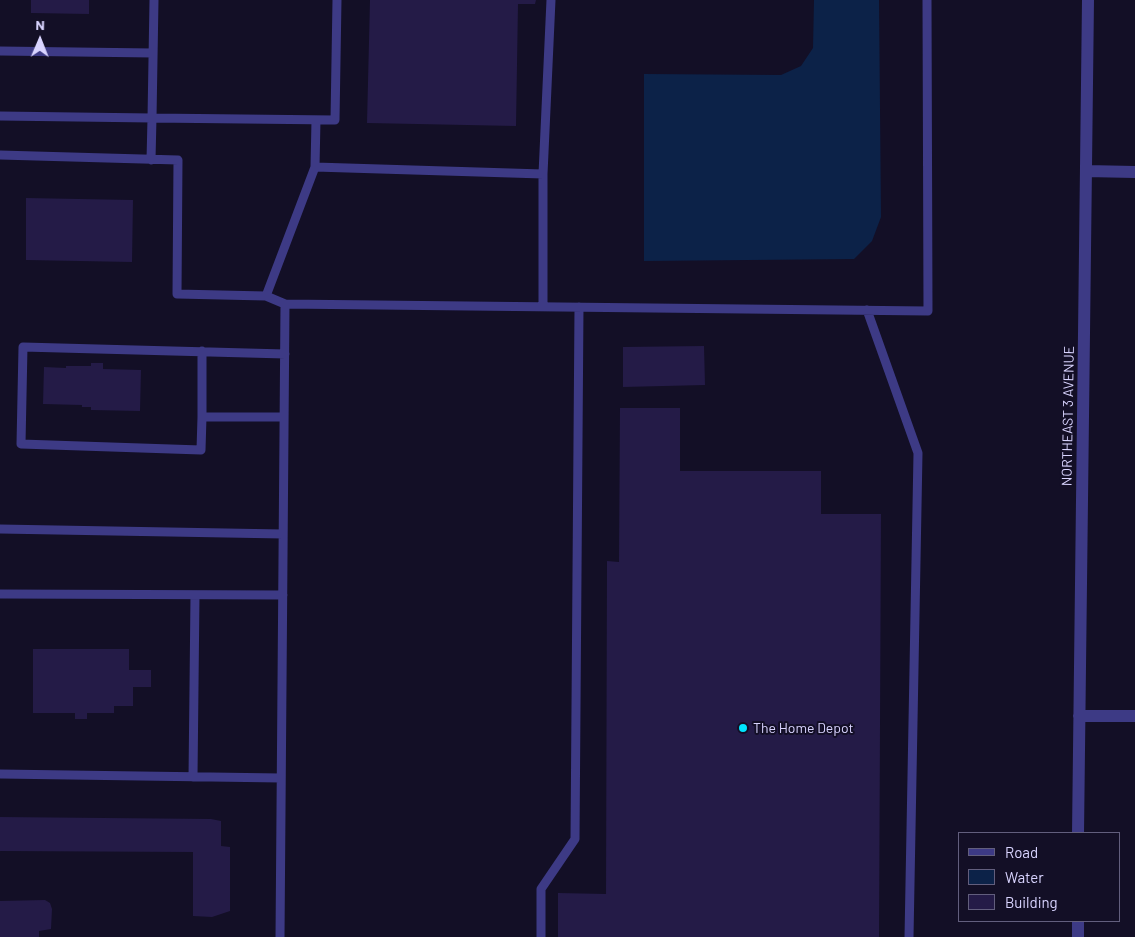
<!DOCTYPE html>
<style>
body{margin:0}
#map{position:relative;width:1135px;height:937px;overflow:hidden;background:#130f26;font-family:Barlow,sans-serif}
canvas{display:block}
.legend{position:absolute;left:958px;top:832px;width:162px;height:90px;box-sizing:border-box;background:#130f26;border:1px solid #625e7d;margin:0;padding:6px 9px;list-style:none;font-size:15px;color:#d9d4ff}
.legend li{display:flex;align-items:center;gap:10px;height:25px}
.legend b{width:25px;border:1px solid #625e7d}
.north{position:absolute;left:15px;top:15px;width:50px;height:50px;-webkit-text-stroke:4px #130f26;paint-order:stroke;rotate:1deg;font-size:14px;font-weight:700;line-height:20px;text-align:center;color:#d9d4ff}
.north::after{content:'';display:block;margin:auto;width:18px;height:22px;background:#d9d4ff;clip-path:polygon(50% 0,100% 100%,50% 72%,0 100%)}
</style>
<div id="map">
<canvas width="1135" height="937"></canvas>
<ul class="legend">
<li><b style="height:6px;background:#3d3a85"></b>Road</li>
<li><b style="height:14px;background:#0c2248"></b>Water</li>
<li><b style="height:14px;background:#241b47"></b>Building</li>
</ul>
<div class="north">N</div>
</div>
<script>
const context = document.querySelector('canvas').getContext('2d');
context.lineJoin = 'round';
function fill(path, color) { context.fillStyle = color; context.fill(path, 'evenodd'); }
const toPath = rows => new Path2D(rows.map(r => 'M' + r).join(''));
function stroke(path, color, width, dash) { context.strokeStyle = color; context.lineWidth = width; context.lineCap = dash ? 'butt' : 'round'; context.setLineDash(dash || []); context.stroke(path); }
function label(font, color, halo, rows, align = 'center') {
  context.font = font + ' Barlow,sans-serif'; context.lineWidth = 4; context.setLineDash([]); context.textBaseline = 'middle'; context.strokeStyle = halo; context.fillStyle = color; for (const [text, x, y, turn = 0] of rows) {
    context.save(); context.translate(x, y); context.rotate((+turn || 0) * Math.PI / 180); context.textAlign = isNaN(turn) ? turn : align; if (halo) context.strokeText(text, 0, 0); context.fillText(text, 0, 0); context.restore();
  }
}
fill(toPath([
 [814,0,879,0,881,217,872,241,854,259,644,261,644,74,781,75,801,66,813,48]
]), '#0c2248');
fill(toPath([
 [31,0,89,0,89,14,31,13],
 [370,0,536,0,535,4,518,4,516,126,367,123],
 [26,198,133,200,132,262,26,260],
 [704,346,705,385,623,387,623,347],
 [91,363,103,363,103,369,141,370,140,411,91,410,91,407,82,407,82,405,43,404,44,367,66,368,66,366,91,366],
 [620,408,680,408,680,471,821,471,821,514,881,514,879,937,558,937,558,893,606,894,607,561,619,562],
 [33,649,129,649,129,670,151,670,151,687,133,687,133,706,114,706,114,713,87,713,87,719,75,719,75,713,33,713],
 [0,817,211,819,221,821,221,846,230,847,230,911,212,917,193,916,193,852,0,851],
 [45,900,50,903,52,909,51,929,39,931,39,937,0,937,0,901]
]), '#241b47');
stroke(toPath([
 [0,51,153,53],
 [0,116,152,118,154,0],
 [316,120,315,167,543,174,551,0],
 [0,155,178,160,177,294,266,296,315,167],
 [151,160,152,118,335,120,337,0],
 [543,174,543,307],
 [266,296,285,304,928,311,927,0],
 [867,310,918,453,909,937],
 [202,417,202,351],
 [284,417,202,417,201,450,21,444,23,347,285,354],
 [0,529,283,534],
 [0,594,283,595],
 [0,774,281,778],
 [193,777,195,595],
 [280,937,285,304],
 [541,937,541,889,575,839,579,307]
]), '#3d3a85', 9);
stroke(toPath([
 [1086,171,1135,172],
 [1079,716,1135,716],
 [1078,833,1088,0],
 [1078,937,1078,921]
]), '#3d3a85', 12);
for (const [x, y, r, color] of [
 [743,728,5,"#00e5ff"]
]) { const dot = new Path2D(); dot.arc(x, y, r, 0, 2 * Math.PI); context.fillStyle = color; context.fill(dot); stroke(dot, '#130f26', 2); }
label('14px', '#d9d4ff', '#130f26', [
 ["NORTHEAST 3 AVENUE",1068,416,-89]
]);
label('14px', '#d9d4ff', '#130f26', [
 ["The Home Depot",753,728]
], 'left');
</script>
